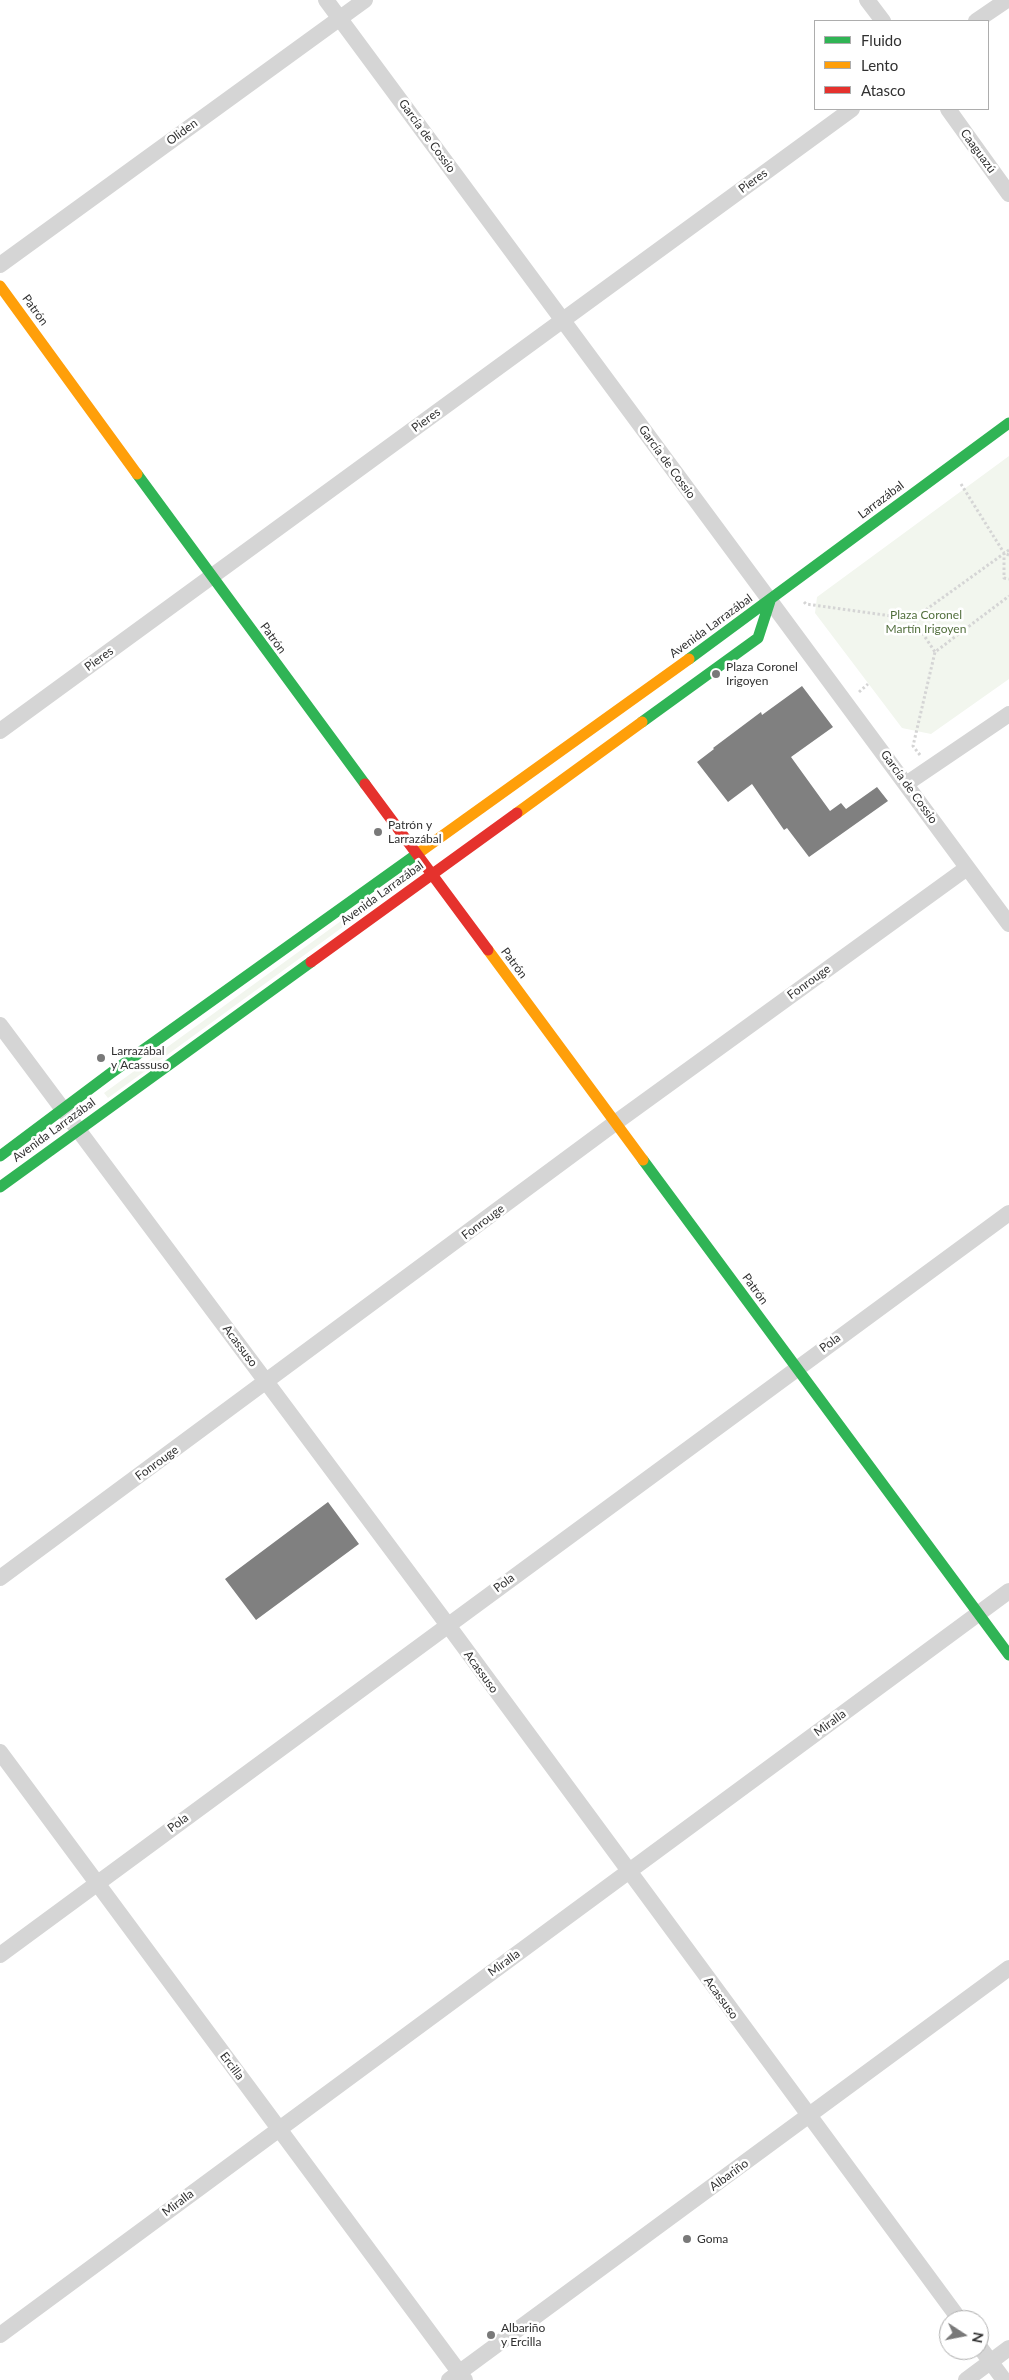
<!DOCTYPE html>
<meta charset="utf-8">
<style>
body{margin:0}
#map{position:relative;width:1009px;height:2380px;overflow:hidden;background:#fff;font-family:Lato,sans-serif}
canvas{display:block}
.legend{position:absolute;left:814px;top:20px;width:175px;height:90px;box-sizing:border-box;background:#fff;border:1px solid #adadad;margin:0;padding:6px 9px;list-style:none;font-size:15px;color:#313131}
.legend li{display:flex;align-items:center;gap:10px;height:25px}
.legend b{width:25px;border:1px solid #adadad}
.north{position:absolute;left:939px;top:2310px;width:50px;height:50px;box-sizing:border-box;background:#fff;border:1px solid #adadad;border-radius:50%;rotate:101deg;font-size:14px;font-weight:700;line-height:20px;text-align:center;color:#313131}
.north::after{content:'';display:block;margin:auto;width:18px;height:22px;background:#797979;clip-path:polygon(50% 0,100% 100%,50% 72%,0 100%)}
</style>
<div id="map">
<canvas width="1009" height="2380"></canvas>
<ul class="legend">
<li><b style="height:6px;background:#30b455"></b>Fluido</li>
<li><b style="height:6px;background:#ff9f0a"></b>Lento</li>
<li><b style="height:6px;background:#e5322d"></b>Atasco</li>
</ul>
<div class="north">N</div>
</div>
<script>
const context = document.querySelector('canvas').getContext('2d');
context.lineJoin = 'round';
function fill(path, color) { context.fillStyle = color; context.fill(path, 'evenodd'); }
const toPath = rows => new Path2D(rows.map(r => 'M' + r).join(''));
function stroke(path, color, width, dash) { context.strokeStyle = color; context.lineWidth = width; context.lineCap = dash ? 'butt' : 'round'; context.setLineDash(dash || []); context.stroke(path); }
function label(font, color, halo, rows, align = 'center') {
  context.font = font + ' Lato,sans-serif'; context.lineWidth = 5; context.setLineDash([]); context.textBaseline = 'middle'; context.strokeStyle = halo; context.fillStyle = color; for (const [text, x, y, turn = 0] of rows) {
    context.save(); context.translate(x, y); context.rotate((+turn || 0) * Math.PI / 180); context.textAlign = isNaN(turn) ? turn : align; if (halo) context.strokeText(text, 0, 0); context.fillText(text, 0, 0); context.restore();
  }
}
fill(toPath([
 [1009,456,1009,679,931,734,902,728,815,613,817,597],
 [392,884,395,889,108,1098,104,1093]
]), '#f2f6ee');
fill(toPath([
 [802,686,833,727,791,757,830,811,841,803,846,809,877,787,888,801,809,857,787,828,784,830,752,784,728,802,697,762,714,749,713,748,761,712,762,715],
 [328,1502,359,1544,256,1620,225,1579]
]), '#808080');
stroke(toPath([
 [961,484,1004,553],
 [1009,550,913,619,935,652,1009,596],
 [1009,555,1004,553,1004,578,1009,579],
 [804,602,806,604,913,619],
 [859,692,868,684],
 [920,755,913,746,935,652]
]), '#d5d5d5', 3, [2.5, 2.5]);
stroke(toPath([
 [326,0,1009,924],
 [867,0,883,21],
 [976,21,1007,0],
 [948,109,1009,194],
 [0,265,365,0],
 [0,731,852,109],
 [906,784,1009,714],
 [0,1025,453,1632,960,2320],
 [0,1578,615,1123,967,868],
 [0,1752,465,2380],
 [0,1955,1009,1213],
 [0,2335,1009,1591],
 [979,2346,1004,2380],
 [449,2380,1009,1968],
 [966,2380,1009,2348]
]), '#d5d5d5', 16);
stroke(toPath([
 [137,474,365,784],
 [689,659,1009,423],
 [642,722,758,638,770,601],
 [0,1156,111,1073,417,854],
 [643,1160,1009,1655],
 [0,1187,311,962]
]), '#30b455', 11);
stroke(toPath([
 [0,286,137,474],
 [517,813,642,722],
 [417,854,689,659],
 [488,950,643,1160]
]), '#ff9f0a', 11);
stroke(toPath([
 [365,784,488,950],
 [311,962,517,813]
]), '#e5322d', 11);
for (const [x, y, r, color] of [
 [716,674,5,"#797979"],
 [378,832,5,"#797979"],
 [101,1058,5,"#797979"],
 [687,2239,5,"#797979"],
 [491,2335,5,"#797979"]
]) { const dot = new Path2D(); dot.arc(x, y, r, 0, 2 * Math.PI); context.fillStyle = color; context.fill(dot); stroke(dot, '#fff', 2); }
label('12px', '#313131', '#fff', [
 ["Oliden",182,132,-36],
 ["García de Cossio",427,136,54],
 ["Caaguazú",978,151,54],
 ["Pieres",753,181,-36],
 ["Patrón",35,310,54],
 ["Pieres",426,420,-36],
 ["García de Cossio",667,462,54],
 ["Larrazábal",881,500,-37],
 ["Avenida Larrazábal",711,626,-36],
 ["Patrón",273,638,54],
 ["Pieres",99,659,-36],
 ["García de Cossio",909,787,54],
 ["Avenida Larrazábal",382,893,-36],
 ["Patrón",514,963,53],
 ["Fonrouge",809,982,-36],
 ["Avenida Larrazábal",54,1130,-36],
 ["Fonrouge",483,1222,-37],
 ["Patrón",755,1289,54],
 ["Pola",830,1343,-36],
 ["Acassuso",240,1346,53],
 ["Fonrouge",157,1463,-36],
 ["Pola",504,1583,-36],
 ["Acassuso",481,1672,54],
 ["Miralla",830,1723,-36],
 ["Pola",178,1823,-36],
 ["Miralla",504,1963,-36],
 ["Acassuso",721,1998,54],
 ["Ercilla",232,2066,53],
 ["Albariño",729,2175,-36],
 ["Miralla",178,2203,-37]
]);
label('12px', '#526f3d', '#fff', [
 ["Plaza Coronel",926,615],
 ["Martín Irigoyen",926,629]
]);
label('12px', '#313131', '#fff', [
 ["Plaza Coronel",726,667],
 ["Irigoyen",726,681],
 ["Patrón y",388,825],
 ["Larrazábal",388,839],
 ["Larrazábal",111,1051],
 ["y Acassuso",111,1065],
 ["Goma",697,2239],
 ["Albariño",501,2328],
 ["y Ercilla",501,2342]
], 'left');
</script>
